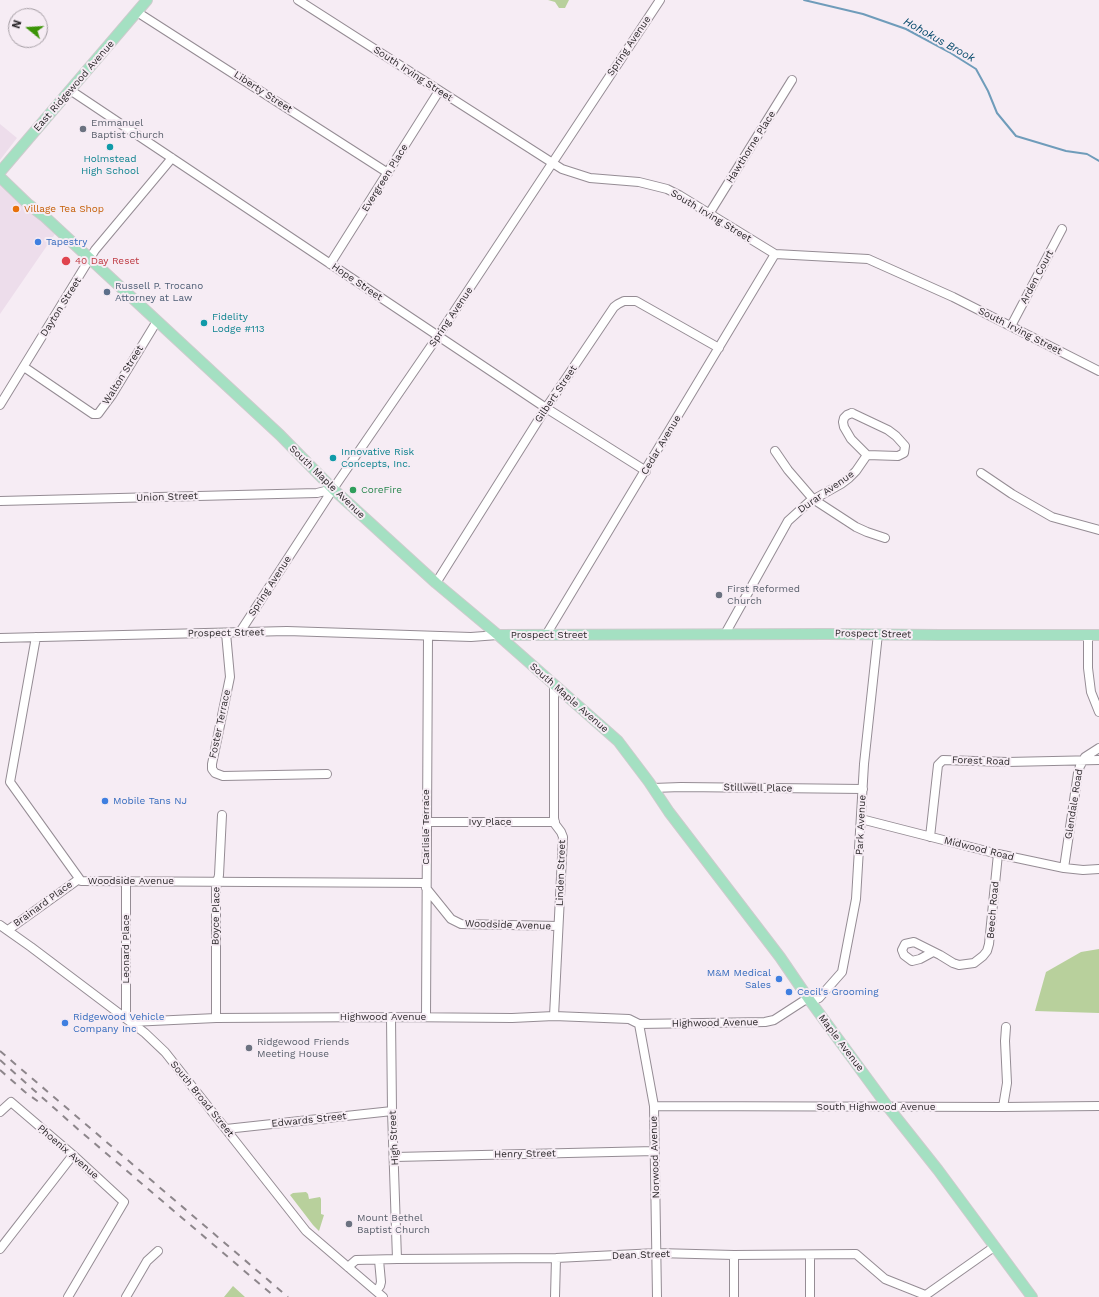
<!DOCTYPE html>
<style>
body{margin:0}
#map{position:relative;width:1099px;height:1297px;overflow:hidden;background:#f6ecf4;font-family:"Work Sans",sans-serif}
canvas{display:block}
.north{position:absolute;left:8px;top:8px;width:40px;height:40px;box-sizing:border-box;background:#f6ecf4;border:1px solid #a59ea4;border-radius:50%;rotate:288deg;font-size:11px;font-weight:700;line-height:16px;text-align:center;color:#2c282b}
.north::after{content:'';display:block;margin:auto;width:14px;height:18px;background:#3b9406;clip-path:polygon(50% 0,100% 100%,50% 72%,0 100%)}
</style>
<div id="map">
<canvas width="1099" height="1297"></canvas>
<div class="north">N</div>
</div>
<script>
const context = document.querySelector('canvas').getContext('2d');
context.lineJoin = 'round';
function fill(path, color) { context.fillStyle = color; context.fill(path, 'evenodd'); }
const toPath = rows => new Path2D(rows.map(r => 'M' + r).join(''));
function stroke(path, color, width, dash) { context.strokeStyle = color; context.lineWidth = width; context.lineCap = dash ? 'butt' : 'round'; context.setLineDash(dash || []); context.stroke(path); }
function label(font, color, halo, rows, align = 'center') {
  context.font = font + ' "Work Sans",sans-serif'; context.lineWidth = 4; context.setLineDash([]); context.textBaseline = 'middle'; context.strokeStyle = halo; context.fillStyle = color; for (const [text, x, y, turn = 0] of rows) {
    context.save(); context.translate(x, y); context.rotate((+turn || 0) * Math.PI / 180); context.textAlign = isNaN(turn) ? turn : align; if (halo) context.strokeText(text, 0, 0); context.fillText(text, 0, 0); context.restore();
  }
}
fill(toPath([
 [0,124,17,138,0,160],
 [0,179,55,234,0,314]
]), '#edddeb');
fill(toPath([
 [548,0,569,0,565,8,559,8,555,2],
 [1099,949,1099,1013,1035,1011,1046,972,1081,952],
 [306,1192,308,1194,309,1199,320,1197,321,1199,321,1214,324,1215,319,1231,313,1225,290,1195,293,1193],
 [233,1286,245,1297,224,1297]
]), '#b8d09c');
stroke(toPath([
 [804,0,863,14,906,29,949,52,976,69,988,91,997,113,1016,136,1066,151,1087,154,1099,161]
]), '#6f9cba', 2);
const minor = toPath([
 [298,0,562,169,590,178,639,182,667,189,679,195,775,254,868,259,953,297,1099,371],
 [137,12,388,173],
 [70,90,546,408,646,471],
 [709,214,792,80],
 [330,264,439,91],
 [1011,326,1062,229],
 [24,367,93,414,98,414,112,395,157,321],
 [0,405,95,250,172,158],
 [852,413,888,430,896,436,905,446,904,453,898,456,867,455,851,439,844,427,843,422,844,418,847,415,852,413],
 [775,451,788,470,813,499,856,527,867,532,885,538],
 [981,473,1012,494,1052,517,1099,530],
 [0,501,317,493,333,489],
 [436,583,546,408,614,307,618,304,624,301,636,301,719,348],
 [240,632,333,489,438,336,660,0],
 [226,633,230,677,212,764,212,769,215,773,223,776,327,774],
 [725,634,788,521,809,502,841,484,849,478,856,471,867,455],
 [546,635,775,254],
 [1088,635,1088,668,1091,692,1099,712],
 [36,637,10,782,81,881,426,883],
 [0,638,287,631,471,637,498,635],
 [554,685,554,818,555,824,561,832,563,837,554,1016],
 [653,788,681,787,863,789],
 [861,819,998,854,1064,868,1083,870,1099,869],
 [426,822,555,822],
 [930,837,938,765,943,760,1007,762,1099,760],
 [1064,868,1078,773,1080,766,1085,757,1099,748],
 [126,881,126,1018],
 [426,888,451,919,461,924,558,926],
 [0,925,31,947,145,1033,165,1052,306,1231,383,1297],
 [8,930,79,879],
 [933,952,920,959,912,961,904,955,902,950,905,944,914,942,940,955,953,963,959,965,974,963,983,956,987,951,989,944,998,854],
 [810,1002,819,998,842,972,856,899,864,764,878,634],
 [391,1017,392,1111,397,1259],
 [426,1017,428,636],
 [216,1018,216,888,219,875,222,815],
 [131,1022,216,1018,391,1017,512,1018,554,1016,629,1019,639,1024,654,1106,657,1297],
 [639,1024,765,1022,774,1020,808,998],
 [654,1106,1003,1107,1099,1106],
 [1003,1107,1007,1083,1005,1041,1006,1027],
 [0,1112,11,1102,73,1155,124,1202,68,1297],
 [226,1129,392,1111],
 [395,1157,655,1151],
 [0,1249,73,1155],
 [734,1255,734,1297],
 [810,1255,810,1297],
 [348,1267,356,1260,397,1259,556,1258,657,1253,734,1255,856,1254,885,1279,925,1295],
 [376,1291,380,1286,381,1282,379,1260],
 [126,1297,147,1261,158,1251],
 [555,1297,556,1258],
 [923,1297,994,1247]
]);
const major = toPath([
 [0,172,147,0],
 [0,177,28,204,45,217,280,435,333,489,436,583,498,635,618,741,649,782,669,812,780,957,808,998,888,1107,938,1170,1032,1297],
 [498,635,827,634,940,635,1099,635]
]);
stroke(minor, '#958c94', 10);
stroke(major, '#cccbcc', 12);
stroke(minor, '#fff', 8);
stroke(major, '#a4e0c2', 10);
stroke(toPath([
 [0,1051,288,1297],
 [0,1060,80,1131,275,1297],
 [0,1070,25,1092,43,1105]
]), '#8d868b', 2, [7, 7]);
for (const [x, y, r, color] of [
 [83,129,4,"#6b7280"],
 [110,147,4,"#0f9aa8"],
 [16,209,4,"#e8710a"],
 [38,242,4,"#3f7fe0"],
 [66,261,5,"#e0444e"],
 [107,292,4,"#5c6f8a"],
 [204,323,4,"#0f9aa8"],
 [333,458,4,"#0f9aa8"],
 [353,490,4,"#2e9e5b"],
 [719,595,4,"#6b7280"],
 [105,801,4,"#3f7fe0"],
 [779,979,4,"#3f7fe0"],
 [789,992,4,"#3f7fe0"],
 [65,1023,4,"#3f7fe0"],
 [249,1048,4,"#6b7280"],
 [349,1224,4,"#6b7280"]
]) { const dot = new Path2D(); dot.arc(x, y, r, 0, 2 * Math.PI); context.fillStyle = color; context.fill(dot); stroke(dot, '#f6ecf4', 1.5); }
label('10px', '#2c282b', '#f6ecf4', [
 ["Spring Avenue",629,46,-56],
 ["South Irving Street",413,74,33],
 ["East Ridgewood Avenue",74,86,-49],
 ["Liberty Street",263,92,33],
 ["Hawthorne Place",751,147,-58],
 ["Evergreen Place",385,178,-58],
 ["South Irving Street",711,216,31],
 ["Arden Court",1037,277,-62],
 ["Hope Street",357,282,34],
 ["Dayton Street",61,307,-58],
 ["Spring Avenue",451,317,-56],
 ["South Irving Street",1020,331,27],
 ["Walton Street",123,375,-58],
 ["Gilbert Street",556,394,-56],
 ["Cedar Avenue",661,445,-59],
 ["South Maple Avenue",327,482,44],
 ["Durar Avenue",826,492,-35],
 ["Union Street",167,497,-2],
 ["Spring Avenue",270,586,-57],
 ["Prospect Street",226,633,-1],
 ["Prospect Street",873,634,1],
 ["Prospect Street",549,635],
 ["South Maple Avenue",569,698,41],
 ["Foster Terrace",220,724,-78],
 ["Forest Road",981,761,2],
 ["Stillwell Place",758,788,1],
 ["Glendale Road",1074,804,-81],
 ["Ivy Place",490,822],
 ["Park Avenue",861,825,-87],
 ["Carlisle Terrace",426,827,-90],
 ["Midwood Road",979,849,14],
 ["Linden Street",561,873,-88],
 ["Woodside Avenue",131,881],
 ["Brainard Place",43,904,-36],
 ["Beech Road",993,910,-85],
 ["Boyce Place",216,916,-89],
 ["Woodside Avenue",508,925,2],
 ["Leonard Place",126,949,-90],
 ["Highwood Avenue",383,1017],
 ["Highwood Avenue",715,1023,-1],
 ["Maple Avenue",841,1043,53],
 ["South Broad Street",202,1099,51],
 ["South Highwood Avenue",876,1107],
 ["Edwards Street",309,1120,-6],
 ["High Street",394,1138,-93],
 ["Phoenix Avenue",68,1152,41],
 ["Henry Street",525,1154,-1],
 ["Norwood Avenue",655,1157,-92],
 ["Dean Street",641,1255,-2]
]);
label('10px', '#5b616d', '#f6ecf4', [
 ["Emmanuel",91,123],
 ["Baptist Church",91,135],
 ["First Reformed",727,589],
 ["Church",727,601],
 ["Ridgewood Friends",257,1042],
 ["Meeting House",257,1054],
 ["Mount Bethel",357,1218],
 ["Baptist Church",357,1230]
], 'left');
label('10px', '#0d838f', '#f6ecf4', [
 ["Holmstead",110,159,"center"],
 ["High School",110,171,"center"],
 ["Fidelity",212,317],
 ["Lodge #113",212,329],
 ["Innovative Risk",341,452],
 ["Concepts, Inc.",341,464]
], 'left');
label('10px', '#c56008', '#f6ecf4', [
 ["Village Tea Shop",24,209]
], 'left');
label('10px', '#366cbe', '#f6ecf4', [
 ["Tapestry",46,242],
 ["Mobile Tans NJ",113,801],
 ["M&M Medical",771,973,"right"],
 ["Sales",771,985,"right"],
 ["Cecil's Grooming",797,992],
 ["Ridgewood Vehicle",73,1017],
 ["Company Inc",73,1029]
], 'left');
label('10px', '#be3a42', '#f6ecf4', [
 ["40 Day Reset",75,261]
], 'left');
label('10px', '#4e5e75', '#f6ecf4', [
 ["Russell P. Trocano",115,286],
 ["Attorney at Law",115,298]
], 'left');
label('10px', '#27864d', '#f6ecf4', [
 ["CoreFire",361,490]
], 'left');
label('italic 11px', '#004769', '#f6ecf4', [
 ["Hohokus Brook",939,40,29]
]);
</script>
